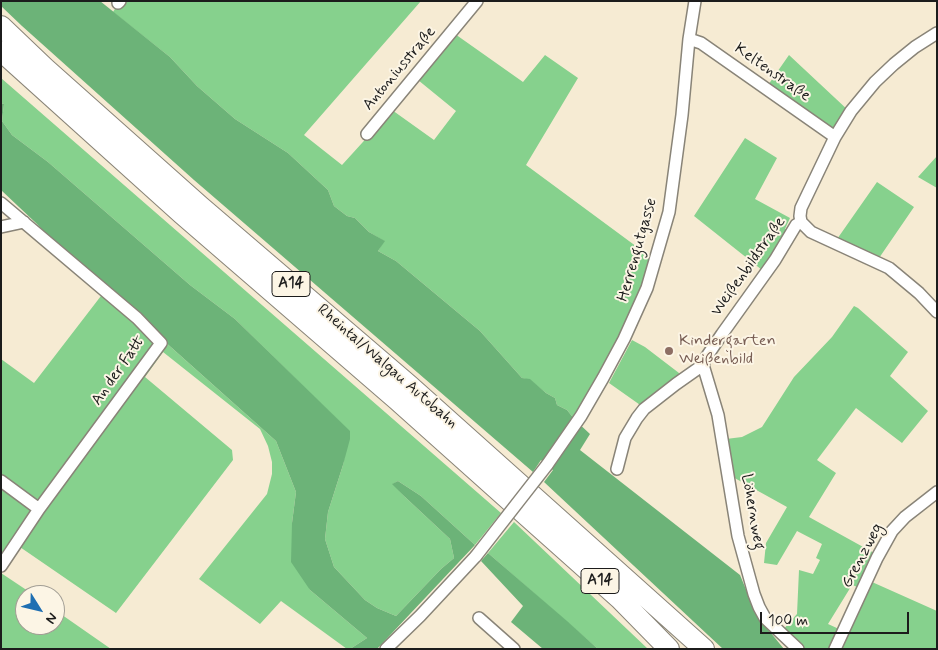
<!DOCTYPE html>
<meta charset="utf-8">
<style>
body{margin:0}
#map{position:relative;width:938px;height:650px;overflow:hidden;background:#f6ebd3;font-family:Mynerve,sans-serif}
canvas{display:block}
.frame{position:absolute;inset:0;border:2px solid #1c1c1c;pointer-events:none}
.north{position:absolute;left:15px;top:585px;width:50px;height:50px;box-sizing:border-box;background:#fcf5e5;border:1px solid #a29e95;border-radius:50%;rotate:126deg;font-size:14px;font-weight:700;line-height:20px;text-align:center;color:#1c1c1c}
.north::after{content:'';display:block;margin:auto;width:18px;height:22px;background:#1f6fb2;clip-path:polygon(50% 0,100% 100%,50% 72%,0 100%)}
.scale{position:absolute;left:760px;top:612px;width:149px;height:22px;box-sizing:border-box;border:2px solid #1c1c1c;border-top:0;padding-left:6px;font-size:15px;line-height:18px;white-space:nowrap;color:#1c1c1c;-webkit-text-stroke:4px #fcf5e5;paint-order:stroke}
</style>
<div id="map">
<canvas width="938" height="650"></canvas>
<div class="frame"></div>
<div class="north">N</div>
<div class="scale">100 m</div>
</div>
<script>
const context = document.querySelector('canvas').getContext('2d');
context.lineJoin = 'round';
function fill(path, color) { context.fillStyle = color; context.fill(path, 'evenodd'); }
const toPath = rows => new Path2D(rows.map(r => 'M' + r).join(''));
function stroke(path, color, width, dash) { context.strokeStyle = color; context.lineWidth = width; context.lineCap = dash ? 'butt' : 'round'; context.setLineDash(dash || []); context.stroke(path); }
function label(font, color, halo, rows, align = 'center') {
  context.font = font + ' Mynerve,sans-serif'; context.lineWidth = 4; context.setLineDash([]); context.textBaseline = 'middle'; context.strokeStyle = halo; context.fillStyle = color; for (const [text, x, y, turn = 0] of rows) {
    context.save(); context.translate(x, y); context.rotate((+turn || 0) * Math.PI / 180); context.textAlign = isNaN(turn) ? turn : align; if (halo) context.strokeText(text, 0, 0); context.fillText(text, 0, 0); context.restore();
  }
}
fill(toPath([
 [120,1,421,1,304,135,342,165,392,110,434,140,456,111,418,80,455,34,523,82,545,55,578,78,526,165,652,258,635,307,575,420,567,410,557,405,555,398,546,393,530,380,522,378,480,331,396,261,378,251,384,241,369,232,355,218,347,216,334,206,328,190,288,153,235,119,197,86,170,57,113,12],
 [789,55,850,112,834,136,766,88],
 [1,78,501,513,475,545,421,496,398,481,393,484,405,497,450,539,454,558,441,569,396,616,377,608,365,600,334,567,325,539,328,512,343,465,349,431,235,319,190,285,48,162,12,135,2,121,4,104,1,103],
 [745,138,777,158,755,199,790,218,785,229,788,231,762,270,694,216],
 [937,156,937,188,918,177],
 [877,182,914,207,877,261,835,242],
 [104,292,164,341,276,441,296,492,292,523,310,590,367,638,350,649,347,649,281,601,260,624,199,579,267,494,272,474,272,462,268,446,260,429,163,352,145,377,232,450,233,460,116,613,17,545,1,569,1,359,34,383],
 [854,306,858,308,908,352,890,376,928,411,902,443,856,408,817,460,836,473,809,517,874,553,860,588,852,585,828,624,839,629,830,649,803,649,782,631,797,614,799,570,813,574,820,560,816,558,822,544,797,531,777,565,764,563,766,543,787,507,731,476,726,439,742,437,762,427,794,377,832,337],
 [632,340,645,347,679,373,681,376,643,407,609,383],
 [514,522,648,649,598,649,488,553],
 [1,573,34,595,25,595,25,625,55,625,55,610,111,649,1,649],
 [872,582,937,611,937,649,841,649]
]), '#86d18d');
fill(toPath([
 [1,1,100,1,170,57,197,86,235,119,288,153,328,190,334,206,347,216,355,218,369,232,385,241,378,251,396,261,480,331,522,378,530,379,546,393,555,398,557,405,567,410,575,420,590,434,580,450,740,575,757,616,784,649,723,649,544,482,553,470,541,460,533,472,194,180,22,26,1,6],
 [1,103,4,104,2,121,12,135,48,162,190,285,235,319,350,431,350,439,343,465,328,512,325,539,334,567,365,600,377,608,396,616,441,569,454,558,450,539,405,497,392,484,398,481,421,496,475,545,377,649,350,649,367,638,310,590,291,562,292,523,296,492,276,441,51,240,37,224,1,190],
 [488,553,567,621,598,649,543,649,511,622,523,606,481,561]
]), '#6cb378');
const minor = toPath([
 [118,3,120,1],
 [689,39,701,43,835,137],
 [367,134,477,1],
 [1,203,137,318,161,343,39,509,1,566],
 [801,222,811,232,889,268,919,293,937,312],
 [1,227,24,222],
 [703,365,718,415,738,536,754,594,759,607,765,618,798,649],
 [547,465,581,416,603,378,624,339,647,288,669,212,682,115,689,39,695,1],
 [617,469,625,438,637,418,644,409,676,384,703,365,705,359,722,334,775,260,796,225,801,222,800,216,801,208,835,137,851,111,875,82,894,64,915,47,937,33],
 [1,481,39,509],
 [479,618,514,649],
 [386,649,420,616,476,556],
 [835,649,877,558,892,531,905,517,937,492]
]);
const motorway = toPath([
 [1,26,45,68,200,206,409,385,704,649],
 [1,51,182,214,397,400,528,517,620,599,669,649]
]);
stroke(minor, '#898478', 14);
stroke(motorway, '#898478', 22);
stroke(minor, '#fff', 11);
stroke(motorway, '#fff', 20);
const minorBridge = toPath([
 [476,556,547,465]
]);
stroke(minorBridge, '#898478', 14, []);
stroke(minorBridge, '#fff', 11);
for (const [x, y, r, color] of [
 [669,351,5,"#8d6e63"]
]) { const dot = new Path2D(); dot.arc(x, y, r, 0, 2 * Math.PI); context.fillStyle = color; context.fill(dot); stroke(dot, '#fcf5e5', 2); }
for (const [x, y, w] of [
 [291,284,38],
 [600,581,38]
]) { const box = new Path2D(); box.roundRect(x - w / 2, y - 12.5, w, 25, 4); context.fillStyle = '#fcf5e5'; context.fill(box); stroke(box, '#1c1c1c', 1); }
label('bold 15px', '#1c1c1c', null, [
 ["A14",291,284],
 ["A14",600,581]
]);
label('16px', '#1c1c1c', '#fcf5e5', [
 ["Antoniusstraße",400,69,-50],
 ["Keltenstraße",772,73,35],
 ["Herrengutgasse",638,250,-74],
 ["Weißenbildstraße",749,267,-55],
 ["Rheintal/Walgau Autobahn",387,367,41],
 ["An der Fatt",119,371,-55],
 ["Löhernweg",752,512,80],
 ["Grenzweg",863,556,-62]
]);
label('16px', '#785e54', '#fcf5e5', [
 ["Kindergarten",679,342],
 ["Weißenbild",679,360]
], 'left');
</script>
